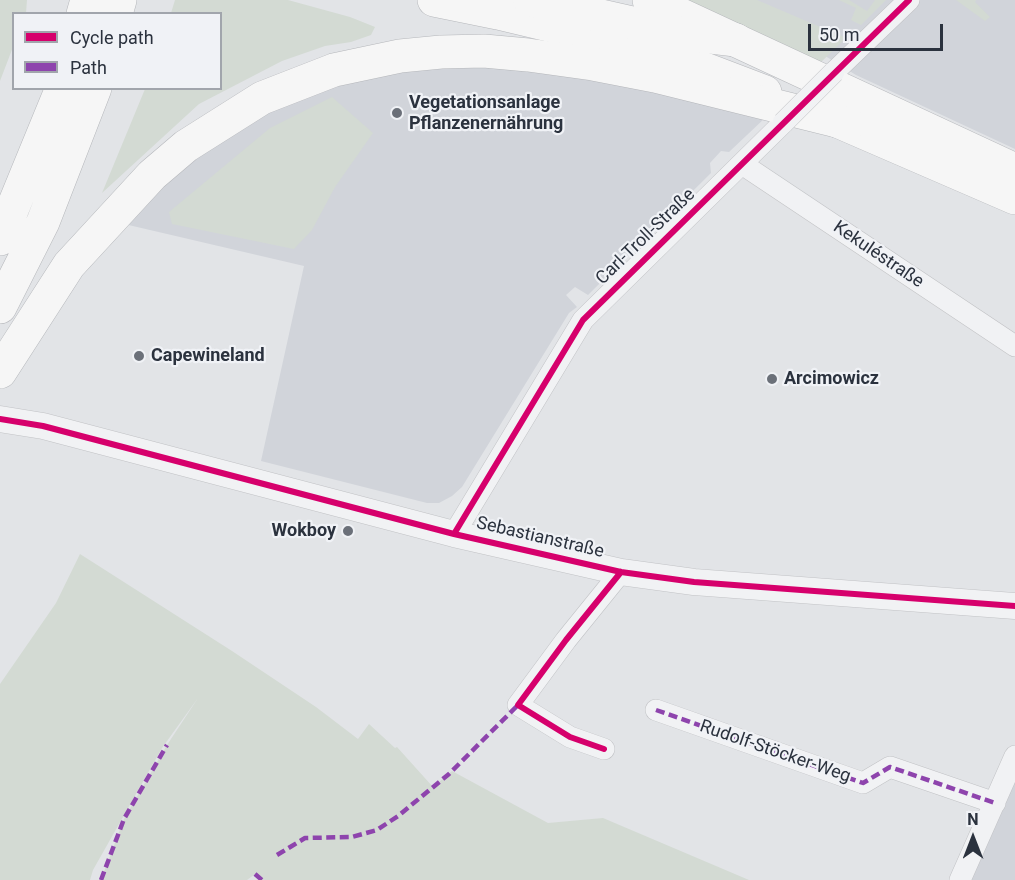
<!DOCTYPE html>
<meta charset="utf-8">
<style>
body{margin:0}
#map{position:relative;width:1015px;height:880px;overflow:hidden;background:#e2e4e7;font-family:Roboto,sans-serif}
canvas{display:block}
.legend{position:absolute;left:12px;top:12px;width:210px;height:78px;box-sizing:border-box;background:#f0f2f6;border:2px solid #a1a5ac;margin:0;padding:8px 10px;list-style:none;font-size:18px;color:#2b323e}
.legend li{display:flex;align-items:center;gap:12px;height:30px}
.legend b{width:30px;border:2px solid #a1a5ac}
.north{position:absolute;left:943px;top:808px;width:60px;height:60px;-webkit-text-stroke:4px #f0f2f6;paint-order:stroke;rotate:0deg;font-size:16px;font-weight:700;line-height:24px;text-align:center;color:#2b323e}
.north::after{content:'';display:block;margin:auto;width:21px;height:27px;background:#2b323e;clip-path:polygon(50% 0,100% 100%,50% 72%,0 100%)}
.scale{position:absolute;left:808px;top:24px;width:135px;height:27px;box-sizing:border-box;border:3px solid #2b323e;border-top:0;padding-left:8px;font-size:18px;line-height:21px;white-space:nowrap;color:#2b323e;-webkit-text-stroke:4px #f0f2f6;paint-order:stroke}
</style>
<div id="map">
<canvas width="1015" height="880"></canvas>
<ul class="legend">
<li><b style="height:8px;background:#d6006c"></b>Cycle path</li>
<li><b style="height:8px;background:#8e44ad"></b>Path</li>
</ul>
<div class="north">N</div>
<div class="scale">50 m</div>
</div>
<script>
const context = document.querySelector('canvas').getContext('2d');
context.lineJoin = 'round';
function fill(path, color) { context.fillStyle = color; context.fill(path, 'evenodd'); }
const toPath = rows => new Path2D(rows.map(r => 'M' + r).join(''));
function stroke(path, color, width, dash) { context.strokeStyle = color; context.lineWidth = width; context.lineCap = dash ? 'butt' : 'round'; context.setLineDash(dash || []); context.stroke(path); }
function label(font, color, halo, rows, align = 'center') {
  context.font = font + ' Roboto,sans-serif'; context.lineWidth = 4.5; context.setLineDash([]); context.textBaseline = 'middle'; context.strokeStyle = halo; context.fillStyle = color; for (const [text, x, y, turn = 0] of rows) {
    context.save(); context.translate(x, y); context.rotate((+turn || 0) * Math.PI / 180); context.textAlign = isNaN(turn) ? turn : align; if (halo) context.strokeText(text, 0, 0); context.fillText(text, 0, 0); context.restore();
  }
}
fill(toPath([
 [712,0,1015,0,1015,149,856,75,822,54],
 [463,63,589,76,765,118,729,152,721,151,710,163,711,173,588,295,575,287,566,295,577,307,569,313,462,487,452,496,439,503,427,503,261,461,304,266,120,223,219,140,278,107,369,74],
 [1015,763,1015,880,961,880]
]), '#d1d4da');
fill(toPath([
 [0,0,27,0,26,13,14,14,13,47,0,81],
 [175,0,288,0,350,17,375,27,371,35,351,42,325,46,282,61,199,104,102,193,145,89,220,88,220,14,171,13],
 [677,0,757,0,846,38,818,65],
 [839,0,849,0,867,11,875,0,886,0,861,25,851,20,856,8],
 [956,0,976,0,975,2,990,17,985,21],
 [332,97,373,133,335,187,312,230,294,249,172,224,169,212,270,128],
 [80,554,232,651,316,707,358,739,369,724,395,748,397,747,433,787,452,771,548,823,603,818,749,880,262,880,255,874,247,880,101,880,124,819,167,745,198,698,162,748,93,870,90,880,0,880,0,684,56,603]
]), '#d3dad3');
const minor = toPath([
 [834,72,909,0],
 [742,164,1015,346],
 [454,534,583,320,783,123],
 [656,710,863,783,890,767,995,803],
 [604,749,570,737,518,705,566,640,621,572],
 [960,880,1015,756]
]);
const tertiary = toPath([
 [0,419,43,426,454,534,621,572,694,582,1015,606]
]);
const trunk = toPath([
 [434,0,498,13,607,39,694,65,765,92],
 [649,0,1015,170],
 [821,114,1015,198]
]);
const motorway = toPath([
 [530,0,677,33,736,40],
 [83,14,87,0],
 [116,14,120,0],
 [0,239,62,88],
 [0,307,43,222,95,88],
 [0,372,69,265,152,175,186,146,262,98,334,70,400,56,441,52,484,51,528,55,593,64,655,76,849,124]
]);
stroke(minor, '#c1c2c5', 22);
stroke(tertiary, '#c1c2c5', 27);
stroke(trunk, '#b5b7bb', 34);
stroke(motorway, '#b5b7bb', 34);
stroke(minor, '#f1f2f4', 21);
stroke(tertiary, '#f1f2f4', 26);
stroke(trunk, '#f6f6f6', 33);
stroke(motorway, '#f6f6f6', 33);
const minorBridge = toPath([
 [783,123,834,72]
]);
stroke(minorBridge, '#c1c2c5', 22, []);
stroke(minorBridge, '#f1f2f4', 21);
stroke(toPath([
 [656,710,863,783,890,767,995,803],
 [277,855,305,838,352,837,377,830,398,816,449,774,518,705],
 [255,874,262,880],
 [101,880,124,819,167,745]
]), '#8e44ad', 4.5, [9, 4.5]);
stroke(toPath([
 [0,419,43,426,454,534,621,572,694,582,1015,606],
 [454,534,583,320,909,0],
 [604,749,570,737,518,705,566,640,621,572]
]), '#d6006c', 6);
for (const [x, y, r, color] of [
 [397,113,6,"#6b7079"],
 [139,356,6,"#6b7079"],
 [772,379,6,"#6b7079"],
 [348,531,6,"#6b7079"]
]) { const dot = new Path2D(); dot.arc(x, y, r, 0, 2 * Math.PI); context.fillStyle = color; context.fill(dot); stroke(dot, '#f0f2f6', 2); }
label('bold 18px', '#2b323e', '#f0f2f6', [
 ["Vegetationsanlage",409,103],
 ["Pflanzenernährung",409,124],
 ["Capewineland",151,356],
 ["Arcimowicz",784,379],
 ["Wokboy",336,531,"right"]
], 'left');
label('18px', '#2b323e', '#f0f2f6', [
 ["Carl-Troll-Straße",646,237,-44],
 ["Kekuléstraße",878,255,34],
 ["Sebastianstraße",540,538,13],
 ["Rudolf-Stöcker-Weg",775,752,19]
]);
</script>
